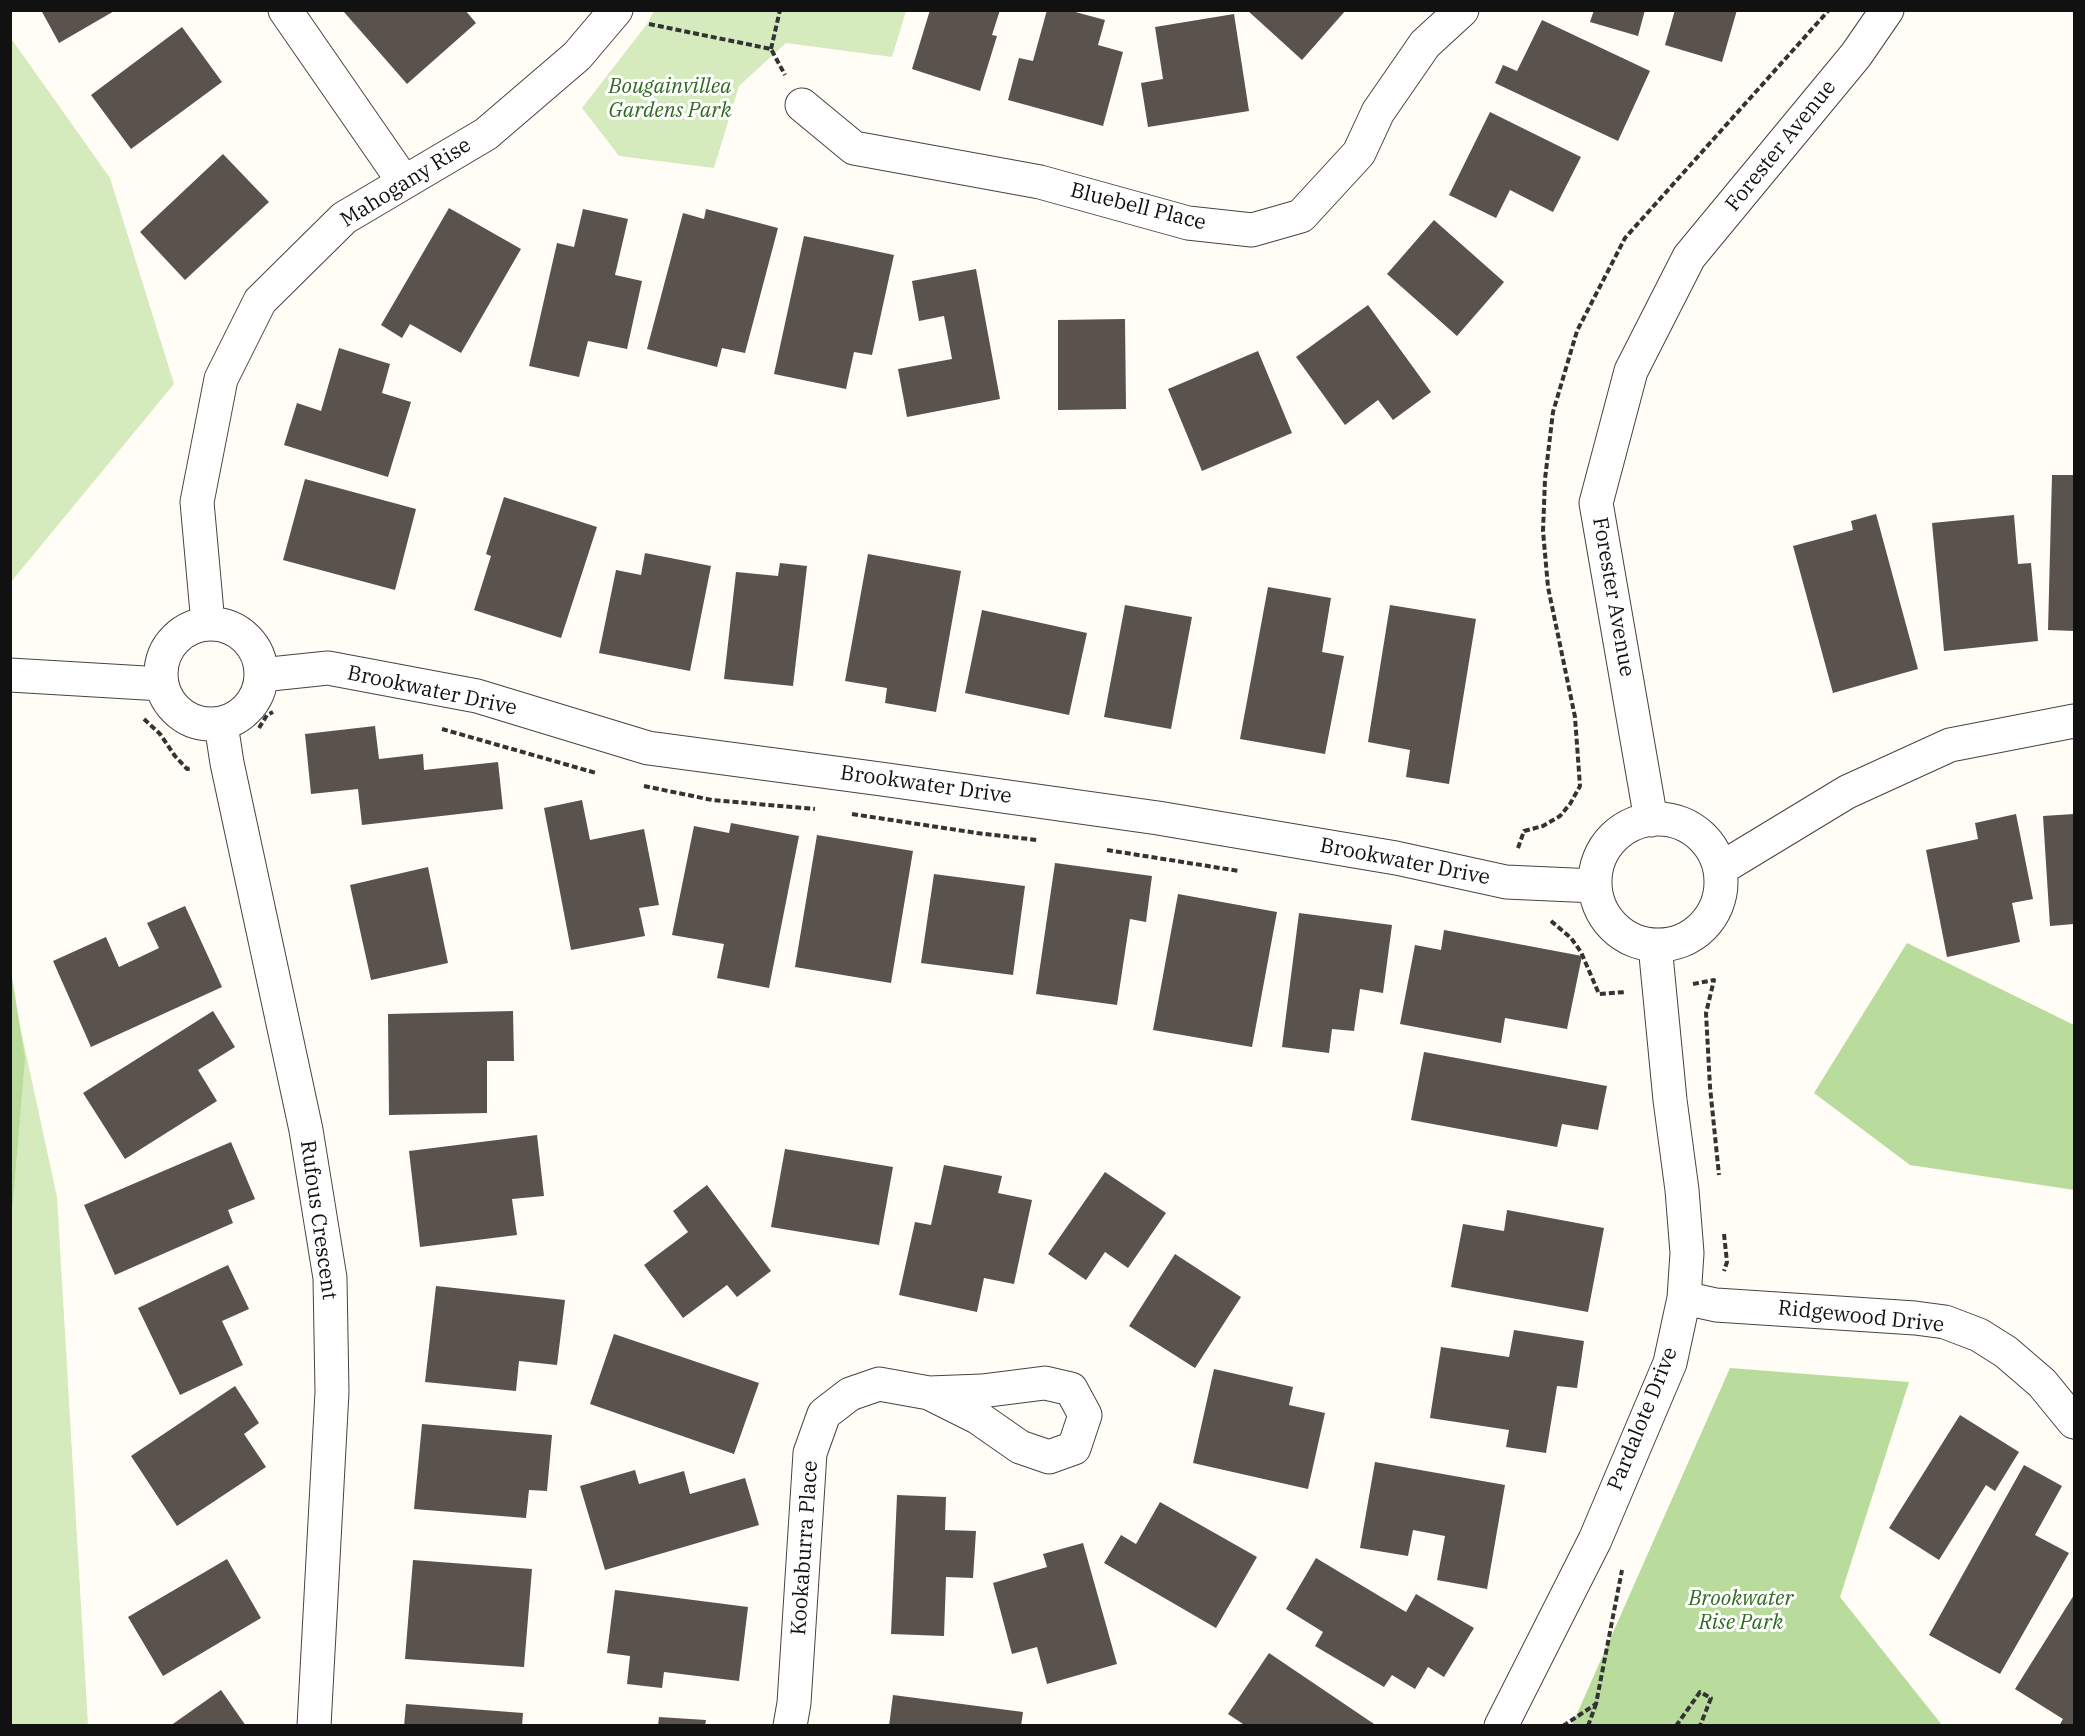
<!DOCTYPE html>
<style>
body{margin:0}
#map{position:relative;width:2085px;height:1736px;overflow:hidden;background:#fffdf5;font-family:"IBM Plex Serif",serif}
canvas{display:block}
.frame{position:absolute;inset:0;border:12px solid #111;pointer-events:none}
</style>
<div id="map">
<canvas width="2085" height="1736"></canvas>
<div class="frame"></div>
</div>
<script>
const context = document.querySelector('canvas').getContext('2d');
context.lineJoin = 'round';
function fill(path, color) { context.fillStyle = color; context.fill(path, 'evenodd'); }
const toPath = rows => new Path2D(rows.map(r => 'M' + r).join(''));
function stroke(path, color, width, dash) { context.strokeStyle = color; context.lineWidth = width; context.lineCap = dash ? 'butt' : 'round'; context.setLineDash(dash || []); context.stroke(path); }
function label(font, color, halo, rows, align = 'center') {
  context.font = font + ' "IBM Plex Serif",serif'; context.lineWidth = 6; context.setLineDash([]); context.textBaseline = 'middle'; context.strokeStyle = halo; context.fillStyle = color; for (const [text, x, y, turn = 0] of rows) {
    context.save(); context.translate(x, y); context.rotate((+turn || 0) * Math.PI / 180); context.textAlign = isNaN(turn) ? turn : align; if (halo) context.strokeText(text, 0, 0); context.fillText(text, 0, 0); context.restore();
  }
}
fill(toPath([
 [654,11,654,10,906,11,892,57,786,43,739,86,714,168,619,156,582,108,647,24],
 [10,37,110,178,174,384,11,582],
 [10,980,57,1197,88,1725,11,1725]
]), '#d5ebbd');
fill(toPath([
 [1907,943,2074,1025,2074,1190,1910,1165,1814,1093],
 [11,971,25,1058,11,1224],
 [1730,1368,1909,1382,1840,1597,1942,1725,1572,1725]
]), '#b9dc9c');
fill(toPath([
 [41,10,116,10,59,43],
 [346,10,465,10,476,23,407,84,344,12],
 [930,10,1000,10,992,35,997,36,980,91,912,69],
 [1047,10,1068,10,1105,20,1098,45,1123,52,1103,126,1008,100,1019,58,1033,61],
 [1247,10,1346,10,1302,60],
 [1594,10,1645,10,1638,36,1590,22],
 [1675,10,1737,10,1722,62,1665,45],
 [1234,14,1249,111,1148,127,1141,83,1163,79,1155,27],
 [1542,20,1650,71,1618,141,1495,83,1503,65,1517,71],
 [182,27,222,82,131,149,91,95],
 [1490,112,1581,157,1553,212,1510,190,1496,218,1449,195],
 [223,154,269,202,185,280,140,232],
 [449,208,521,249,461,353,410,324,402,338,381,325],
 [583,209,628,219,615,275,642,281,627,349,588,341,579,377,529,366,557,243,574,247],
 [706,209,778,228,745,353,722,348,717,367,647,349,683,213,704,219],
 [1434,220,1504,282,1457,336,1387,274],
 [804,236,894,255,872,355,854,352,846,389,774,374],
 [976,269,1000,399,907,417,898,369,952,359,944,316,919,321,912,281],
 [1368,305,1431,392,1393,420,1378,400,1345,425,1296,357],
 [1125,319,1126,409,1058,410,1058,320],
 [339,348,390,364,382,393,411,402,388,477,284,445,297,403,321,411],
 [1258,351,1292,433,1202,471,1168,389],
 [2052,475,2074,475,2074,631,2048,630],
 [305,479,416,509,395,590,283,560],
 [504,497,597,527,561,638,474,610,491,556,486,554],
 [1876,514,1918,669,1833,693,1793,546,1853,530,1851,521],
 [2014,515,2018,564,2031,563,2038,641,1944,651,1932,523],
 [645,553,711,566,690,671,599,653,616,570,641,575],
 [868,554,961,571,936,712,885,703,887,688,845,681],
 [780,563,807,566,793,686,724,679,736,572,778,576],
 [1268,587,1331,598,1322,652,1344,656,1325,754,1240,739],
 [1125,605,1192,617,1171,729,1104,717],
 [1390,605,1476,619,1449,784,1406,777,1410,750,1368,742],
 [982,610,1087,633,1069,715,965,693],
 [375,726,379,759,423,754,424,770,498,762,503,809,362,825,358,789,311,794,305,734],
 [582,800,590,840,644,829,659,905,639,908,645,936,571,950,544,808],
 [2016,814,2033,899,2012,903,2020,942,1947,957,1926,850,1978,839,1975,823],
 [2074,814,2074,924,2050,926,2043,816],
 [731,823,799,836,769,988,717,978,724,944,672,935,694,826,729,833],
 [817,835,913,851,891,983,795,967],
 [1055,863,1152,876,1146,922,1130,919,1117,1005,1036,994],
 [428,867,448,963,371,980,350,885],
 [934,874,1025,886,1013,975,921,963],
 [1178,894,1277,912,1252,1047,1153,1030],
 [185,906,222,987,91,1047,53,961,106,937,119,967,159,948,147,923],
 [1299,913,1392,925,1383,993,1360,989,1354,1031,1332,1029,1329,1053,1282,1047],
 [1444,930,1582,956,1567,1029,1505,1018,1501,1043,1400,1024,1415,945,1441,950],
 [213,1011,235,1047,198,1070,217,1101,125,1159,83,1093],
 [513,1011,514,1061,487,1061,487,1113,389,1115,388,1014],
 [1424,1052,1607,1086,1598,1130,1562,1124,1557,1147,1411,1120],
 [537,1135,544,1196,512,1199,517,1235,420,1247,409,1151],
 [231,1142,255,1199,228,1210,233,1223,115,1275,84,1205],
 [785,1149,893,1167,879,1245,771,1227],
 [944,1165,1002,1176,998,1193,1032,1200,1014,1284,984,1278,977,1312,899,1295,915,1222,931,1225],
 [1105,1172,1166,1213,1128,1268,1105,1252,1086,1280,1048,1254],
 [707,1185,771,1271,737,1297,727,1285,683,1318,644,1265,688,1232,673,1211],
 [1507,1210,1604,1228,1588,1312,1451,1287,1463,1224,1504,1231],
 [1175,1254,1241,1297,1195,1368,1129,1326],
 [228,1265,249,1309,222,1321,243,1365,180,1395,138,1308],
 [436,1286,565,1300,557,1365,519,1361,516,1391,425,1382],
 [1514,1330,1584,1341,1577,1388,1557,1386,1546,1453,1506,1447,1509,1430,1430,1418,1441,1347,1509,1357],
 [614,1334,759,1383,734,1454,590,1404],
 [1214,1369,1293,1387,1289,1405,1325,1413,1308,1489,1193,1463],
 [235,1386,259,1423,244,1434,266,1467,177,1526,131,1456],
 [1960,1415,2019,1452,1995,1491,1986,1485,1939,1560,1889,1528],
 [422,1424,552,1435,547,1491,529,1490,526,1518,414,1509],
 [1375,1462,1505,1485,1487,1589,1437,1580,1445,1536,1413,1530,1408,1556,1360,1548],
 [2024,1465,2062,1486,2035,1535,2069,1553,2000,1674,1929,1635],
 [635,1470,639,1484,684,1471,690,1494,745,1478,759,1525,605,1570,580,1486],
 [897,1495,946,1497,945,1530,976,1531,973,1578,946,1577,944,1636,891,1634],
 [1160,1502,1257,1557,1216,1628,1104,1563,1121,1535,1136,1544],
 [1083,1543,1117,1664,1047,1684,1037,1647,1012,1654,993,1583,1047,1567,1043,1554],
 [1316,1558,1406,1612,1416,1594,1474,1628,1444,1677,1428,1667,1415,1689,1392,1675,1384,1687,1315,1646,1323,1632,1286,1609],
 [227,1559,261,1618,163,1676,128,1617],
 [413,1560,532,1569,524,1667,405,1659],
 [615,1590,748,1607,739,1681,664,1672,662,1688,627,1684,630,1656,607,1653],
 [2074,1595,2074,1726,2059,1726,2063,1719,2015,1689],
 [1269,1653,1377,1726,1246,1726,1228,1714],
 [221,1690,246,1726,170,1726],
 [893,1695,1023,1712,1021,1726,889,1726],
 [406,1704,523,1713,522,1726,404,1726],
 [659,1717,706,1720,705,1726,658,1726]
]), '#5a524d');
const minor = toPath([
 [285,10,404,182],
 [802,105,854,148,1040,182,1188,223,1252,230,1301,216,1359,153,1378,112,1425,44,1462,10],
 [208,624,197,502,221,379,260,301,344,218,486,134,577,56,616,10],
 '161 674a50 50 0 1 1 100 0a50 50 0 1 1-100 0Z',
 [10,675,162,684],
 [261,675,328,668,477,696,648,748,881,779,1158,818,1396,858,1506,882,1595,886],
 [221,724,227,763,306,1130,330,1278,332,1392,314,1726],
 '1595 882a63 63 0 1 1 126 0a63 63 0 1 1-126 0Z',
 [1651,820,1596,503,1631,371,1689,257,1856,55,1887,10],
 [1720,869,1847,792,1950,745,2074,721],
 [1684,1298,1716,1305,1915,1318,1945,1322,1979,1335,2006,1352,2042,1383,2074,1422],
 [790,1726,794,1703,810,1453,824,1414,850,1394,879,1384,929,1393,982,1391,1045,1383,1071,1389,1085,1415,1074,1448,1049,1457,1020,1447,977,1417,929,1393],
 [1501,1726,1595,1540,1670,1363,1684,1298,1687,1253,1682,1190,1670,1100,1655,945]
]);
stroke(minor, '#444', 35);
stroke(toPath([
 [649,24,771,49,785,75],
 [771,49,780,10],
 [144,719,160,734,175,756,187,769,192,768],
 [259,728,267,715,273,712],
 [442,729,596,773],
 [644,786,712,800,815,809],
 [852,814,977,833,1037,840],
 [1518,848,1524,831,1543,826,1560,816,1570,804,1580,786,1575,717,1548,587,1543,531,1545,479,1553,412,1577,331,1625,238,1829,10],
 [1107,850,1239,871],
 [1551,921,1571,938,1581,952,1599,994,1626,992],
 [1693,984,1714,980,1706,1013,1710,1087,1719,1175],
 [1724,1234,1727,1262,1724,1271],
 [1563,1726,1596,1704,1622,1570],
 [1588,1726,1596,1704],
 [1676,1726,1700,1692,1711,1698,1700,1726]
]), '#333', 4, [6, 3]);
stroke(minor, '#fff', 33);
label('italic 21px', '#2f6b1f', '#fff', [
 ["Bougainvillea",670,87],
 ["Gardens Park",670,111],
 ["Brookwater",1741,1599],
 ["Rise Park",1741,1623]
]);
label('21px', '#111', '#fff', [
 ["Forester Avenue",1781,146,-51],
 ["Mahogany Rise",406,183,-32],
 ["Bluebell Place",1138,207,14],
 ["Forester Avenue",1613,597,80],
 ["Brookwater Drive",432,691,12],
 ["Brookwater Drive",926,785,8],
 ["Brookwater Drive",1405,862,11],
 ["Rufous Crescent",318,1220,82],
 ["Ridgewood Drive",1861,1317,6],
 ["Pardalote Drive",1643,1419,-68],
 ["Kookaburra Place",805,1548,-86]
]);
</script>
